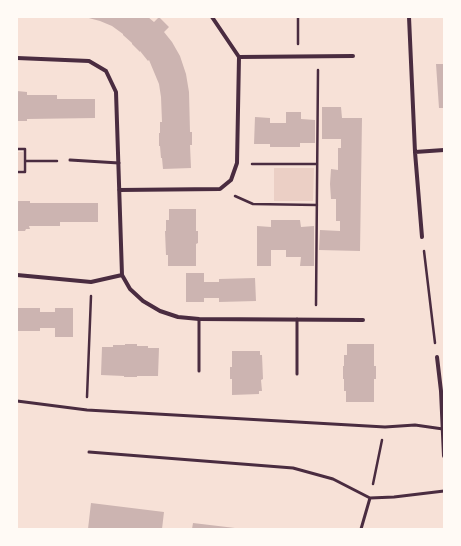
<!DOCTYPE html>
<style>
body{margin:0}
#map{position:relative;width:461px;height:546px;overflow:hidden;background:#f7e1d7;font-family:"Fira Sans",sans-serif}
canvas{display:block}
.frame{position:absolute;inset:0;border:18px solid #fffaf5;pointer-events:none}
</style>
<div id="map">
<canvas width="461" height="546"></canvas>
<div class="frame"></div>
</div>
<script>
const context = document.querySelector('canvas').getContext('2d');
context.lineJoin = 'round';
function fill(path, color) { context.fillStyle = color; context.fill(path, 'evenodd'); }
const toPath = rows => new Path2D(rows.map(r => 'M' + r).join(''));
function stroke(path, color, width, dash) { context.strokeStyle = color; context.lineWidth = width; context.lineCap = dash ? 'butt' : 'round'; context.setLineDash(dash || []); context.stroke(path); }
fill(toPath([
 [17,152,23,152,23,170,17,170],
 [274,168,314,168,313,201,274,201]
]), '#ebcfc5');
fill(toPath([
 [85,17,148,17,154,22,159,17,169,27,164,32,172,42,180,56,186,74,189,92,190,132,192,132,192,145,190,145,191,168,163,169,162,158,161,158,160,146,159,146,159,133,160,133,160,122,162,122,161,97,159,84,149,60,148,61,140,51,140,52,132,44,132,43,123,35,123,34,112,26,100,21],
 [436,64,444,64,444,108,439,108],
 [17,91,27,92,27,95,57,95,57,99,95,99,95,118,27,119,27,121,17,121],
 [322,107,341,107,342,118,362,118,360,251,319,250,320,230,340,231,340,221,336,221,336,199,331,199,330,184,331,169,338,170,338,148,341,148,341,139,322,139],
 [286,112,301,112,301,119,315,120,315,143,300,143,300,147,270,147,270,144,254,144,255,117,270,118,270,123,286,123],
 [17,201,30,201,30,203,98,203,98,222,60,222,60,226,29,226,30,229,26,229,25,231,17,231],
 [169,209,196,209,196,231,198,231,198,243,196,244,196,266,168,266,168,255,166,255,165,231,166,231,166,220,169,220],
 [271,220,300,220,301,227,314,226,314,266,300,266,301,257,286,257,286,250,271,250,271,266,257,266,257,226,271,227],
 [186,273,204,273,204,282,219,282,219,279,255,278,256,301,219,302,219,298,204,298,204,302,186,302],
 [17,308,40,308,40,312,55,312,55,308,73,308,73,337,55,337,55,328,40,328,40,331,17,331],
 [125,344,137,344,137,346,148,346,148,348,159,348,158,376,137,376,137,377,124,377,124,376,101,375,102,347,113,347,113,345,125,345],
 [347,344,374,344,374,366,376,366,376,379,374,379,374,402,346,402,346,391,344,391,344,379,343,379,343,366,344,366,344,355,347,355],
 [232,351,260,351,260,355,262,355,263,379,261,380,262,391,259,391,259,394,232,395,232,379,230,379,230,367,232,367],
 [91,503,164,512,162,529,88,529],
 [193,523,235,528,235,529,192,529]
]), '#ccb4b1');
stroke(toPath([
 [298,17,298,44],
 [17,149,25,149,25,161],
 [252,164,317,164],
 [17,172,25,172,25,161,57,161],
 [235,196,253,204,317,205],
 [424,251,435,343],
 [316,305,318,70],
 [87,397,91,296],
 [373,484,382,440]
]), '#4a2c40', 2.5);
stroke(toPath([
 [70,160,119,163],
 [199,371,199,319],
 [297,374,297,319],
 [17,401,87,410,385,427,415,425,443,429],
 [89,452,293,468,333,479,370,498,394,497,444,491],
 [361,529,370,498]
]), '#4a2c40', 3);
stroke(toPath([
 [409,17,415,152,422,237],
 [239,57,353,56],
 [17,58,89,61,106,71,116,92,122,275,130,289,143,301,160,311,178,317,199,319,363,320],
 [415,152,444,150],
 [119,190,220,189,231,180,237,163,239,57,212,17],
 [17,275,91,282,122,275],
 [437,357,441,391,444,456]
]), '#4a2c40', 4);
</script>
